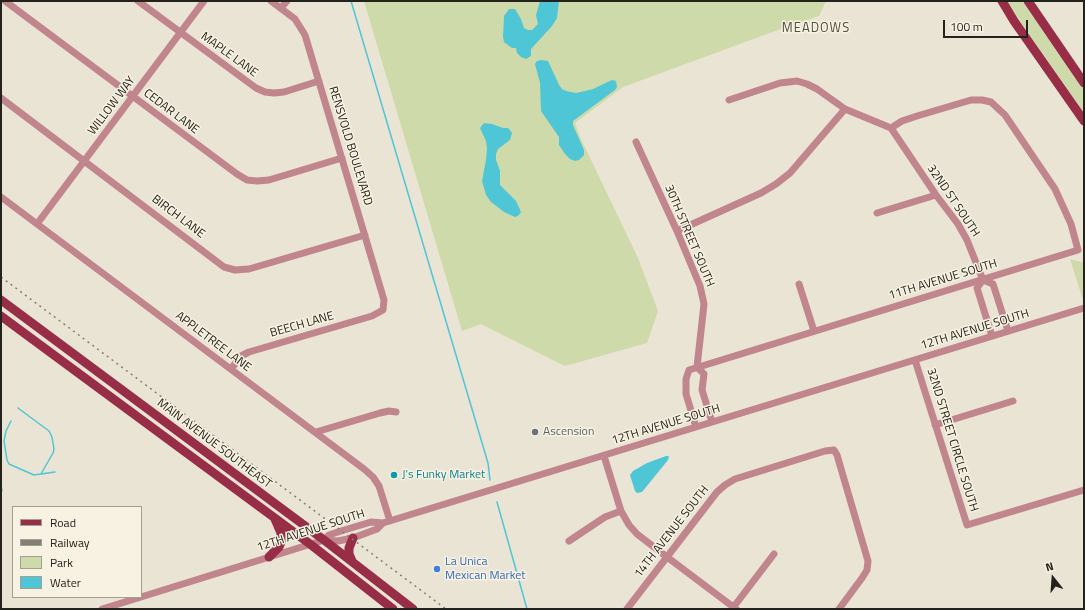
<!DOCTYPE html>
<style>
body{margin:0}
#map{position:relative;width:1085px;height:610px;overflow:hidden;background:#eae4d4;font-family:"Titillium Web",sans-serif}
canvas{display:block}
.frame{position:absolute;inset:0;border:2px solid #24221c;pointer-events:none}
.legend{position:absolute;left:12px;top:506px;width:130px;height:92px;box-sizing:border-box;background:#f7f2e1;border:1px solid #a39f92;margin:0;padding:5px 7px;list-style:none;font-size:12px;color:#24221c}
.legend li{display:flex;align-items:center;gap:8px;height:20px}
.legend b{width:20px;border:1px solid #a39f92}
.north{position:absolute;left:1033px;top:558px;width:40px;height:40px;-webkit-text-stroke:3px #f7f2e1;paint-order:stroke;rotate:343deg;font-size:11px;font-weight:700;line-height:16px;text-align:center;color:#24221c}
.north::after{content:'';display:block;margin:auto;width:14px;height:18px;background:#24221c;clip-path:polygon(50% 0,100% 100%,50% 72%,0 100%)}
.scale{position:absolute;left:943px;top:20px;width:85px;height:18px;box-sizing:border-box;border:2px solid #24221c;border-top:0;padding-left:5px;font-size:12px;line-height:14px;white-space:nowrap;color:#24221c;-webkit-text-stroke:3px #f7f2e1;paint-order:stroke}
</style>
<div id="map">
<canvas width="1085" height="610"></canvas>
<div class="frame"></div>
<ul class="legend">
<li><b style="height:5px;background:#972d47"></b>Road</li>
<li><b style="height:5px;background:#837f74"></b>Railway</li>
<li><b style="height:11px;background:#cfdaaa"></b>Park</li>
<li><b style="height:11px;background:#4ec6d5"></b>Water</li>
</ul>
<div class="north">N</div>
<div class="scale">100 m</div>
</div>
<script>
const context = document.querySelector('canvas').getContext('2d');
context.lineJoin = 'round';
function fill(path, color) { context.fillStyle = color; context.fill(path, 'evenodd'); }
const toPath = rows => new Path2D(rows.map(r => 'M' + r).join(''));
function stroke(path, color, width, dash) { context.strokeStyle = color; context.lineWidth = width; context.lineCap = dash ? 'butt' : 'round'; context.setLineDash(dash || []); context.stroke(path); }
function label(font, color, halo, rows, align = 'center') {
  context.font = font + ' "Titillium Web",sans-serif'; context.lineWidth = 3; context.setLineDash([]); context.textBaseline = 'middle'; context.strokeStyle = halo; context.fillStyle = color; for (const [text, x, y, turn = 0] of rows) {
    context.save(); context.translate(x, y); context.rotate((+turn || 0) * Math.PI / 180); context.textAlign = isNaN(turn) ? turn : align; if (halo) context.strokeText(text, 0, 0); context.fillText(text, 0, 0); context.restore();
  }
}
fill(toPath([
 [364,1,826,1,819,16,767,34,623,87,575,123,581,139,638,258,658,311,647,343,565,366,481,324,462,331],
 [1006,1,1022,1,1084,90,1084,113],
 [1070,259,1084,263,1084,297,1082,297]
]), '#cfdaaa');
fill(toPath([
 [540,1,559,1,557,18,552,26,531,49,531,56,526,59,521,57,517,53,516,48,512,48,504,42,503,37,504,16,509,9,515,9,521,19,524,28,528,30,532,30,538,24,536,15],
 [541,60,548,61,559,85,562,89,566,91,576,93,585,91,593,89,612,80,616,81,617,87,615,90,573,121,573,125,584,150,584,155,579,160,575,161,570,159,565,154,559,145,559,137,541,111,540,83,535,64,537,61],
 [484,123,492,124,503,128,508,128,510,130,512,133,510,140,498,149,496,154,496,160,500,171,500,185,516,201,521,212,518,216,515,217,504,212,491,202,486,195,482,181,486,160,487,149,486,141,480,128],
 [666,456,669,456,668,460,642,492,637,493,635,491,630,475,633,471,647,463]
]), '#4ec6d5');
stroke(toPath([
 [351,1,488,463,490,480],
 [18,408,49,431,52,437,54,449,53,453,41,474],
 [11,421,6,431,4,441,7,460,9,464,34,475,55,472],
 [1,486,2,491],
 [497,502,527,609]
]), '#4ec6d5', 1.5);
stroke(toPath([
 [5,1,237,174,247,180,257,181,269,180,342,158],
 [138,1,256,88,265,92,274,93,284,92,319,81],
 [281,8,287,1],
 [1,98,224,267,235,270,249,269,365,235],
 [729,100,780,83,797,81,807,84,817,89,845,109,891,128],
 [891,128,936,195,958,224,967,240,983,280,993,284,1008,331],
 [636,142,677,231,700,286,704,304,697,367,704,374,702,390,712,422],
 [1,197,364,469,373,477,379,486,390,521],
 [877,213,936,195],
 [37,224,204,1],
 [677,231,761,193,776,184,790,173,845,109],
 [983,280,977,288,992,336],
 [799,284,814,331],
 [915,360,967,525,1084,490],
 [231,369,241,356,249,352,372,316,383,310,384,300,305,35,295,19,271,1],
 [935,425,1013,401],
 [696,427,686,394,686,379,689,370,1078,250,1071,224,1055,189,1005,115,991,102,982,100,971,100,917,116,902,121,891,128],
 [316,432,380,413,389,411,396,412],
 [604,456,621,511,629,525,637,534,667,557,736,609],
 [324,540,338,541,353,538,377,529,383,523],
 [569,541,605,517,621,511],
 [141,597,324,540,329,535,341,531,371,522,383,523,1084,308],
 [102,609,141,597],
 [627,609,717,492,725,485,735,479,825,451,834,450,837,455,868,561,867,570,862,578,839,609],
 [732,609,774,554]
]), '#c1858e', 7);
stroke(toPath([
 [1002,1,1014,21,1084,121],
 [1028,1,1084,83],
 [1,300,324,540,413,609],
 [1,316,310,544,393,609],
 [269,557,279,547,281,542,281,533,275,519],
 [352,561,349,554,349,548,353,538]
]), '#972d47', 9);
stroke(toPath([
 [1,277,446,609]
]), '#837f74', 1.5, [2, 4]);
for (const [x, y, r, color] of [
 [535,432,4,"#6b7280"],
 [394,475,4,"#0f9aa8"],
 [437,569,4,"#3f7fe0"]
]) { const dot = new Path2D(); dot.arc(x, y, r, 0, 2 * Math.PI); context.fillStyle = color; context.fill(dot); stroke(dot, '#f7f2e1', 1.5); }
label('12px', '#24221c', '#f7f2e1', [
 ["MAPLE LANE",229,55,36],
 ["WILLOW WAY",112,106,-53],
 ["CEDAR LANE",171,112,37],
 ["RENSVOLD BOULEVARD",350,146,73],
 ["32ND ST SOUTH",953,201,56],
 ["BIRCH LANE",178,217,37],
 ["30TH STREET SOUTH",689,236,67],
 ["11TH AVENUE SOUTH",943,280,-17],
 ["BEECH LANE",302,325,-16],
 ["12TH AVENUE SOUTH",975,330,-17],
 ["APPLETREE LANE",213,342,37],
 ["12TH AVENUE SOUTH",666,425,-17],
 ["32ND STREET CIRCLE SOUTH",952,440,73],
 ["MAIN AVENUE SOUTHEAST",214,444,37],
 ["12TH AVENUE SOUTH",311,531,-18],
 ["14TH AVENUE SOUTH",672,532,-52]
]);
label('12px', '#5b616d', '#f7f2e1', [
 ["Ascension",543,432]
], 'left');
label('12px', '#0d838f', '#f7f2e1', [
 ["J's Funky Market",402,475]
], 'left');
label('12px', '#366cbe', '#f7f2e1', [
 ["La Unica",445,562],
 ["Mexican Market",445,576]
], 'left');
context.letterSpacing = '1px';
label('13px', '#514d3f', '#f7f2e1', [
 ["MEADOWS",816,29]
]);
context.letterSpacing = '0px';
</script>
